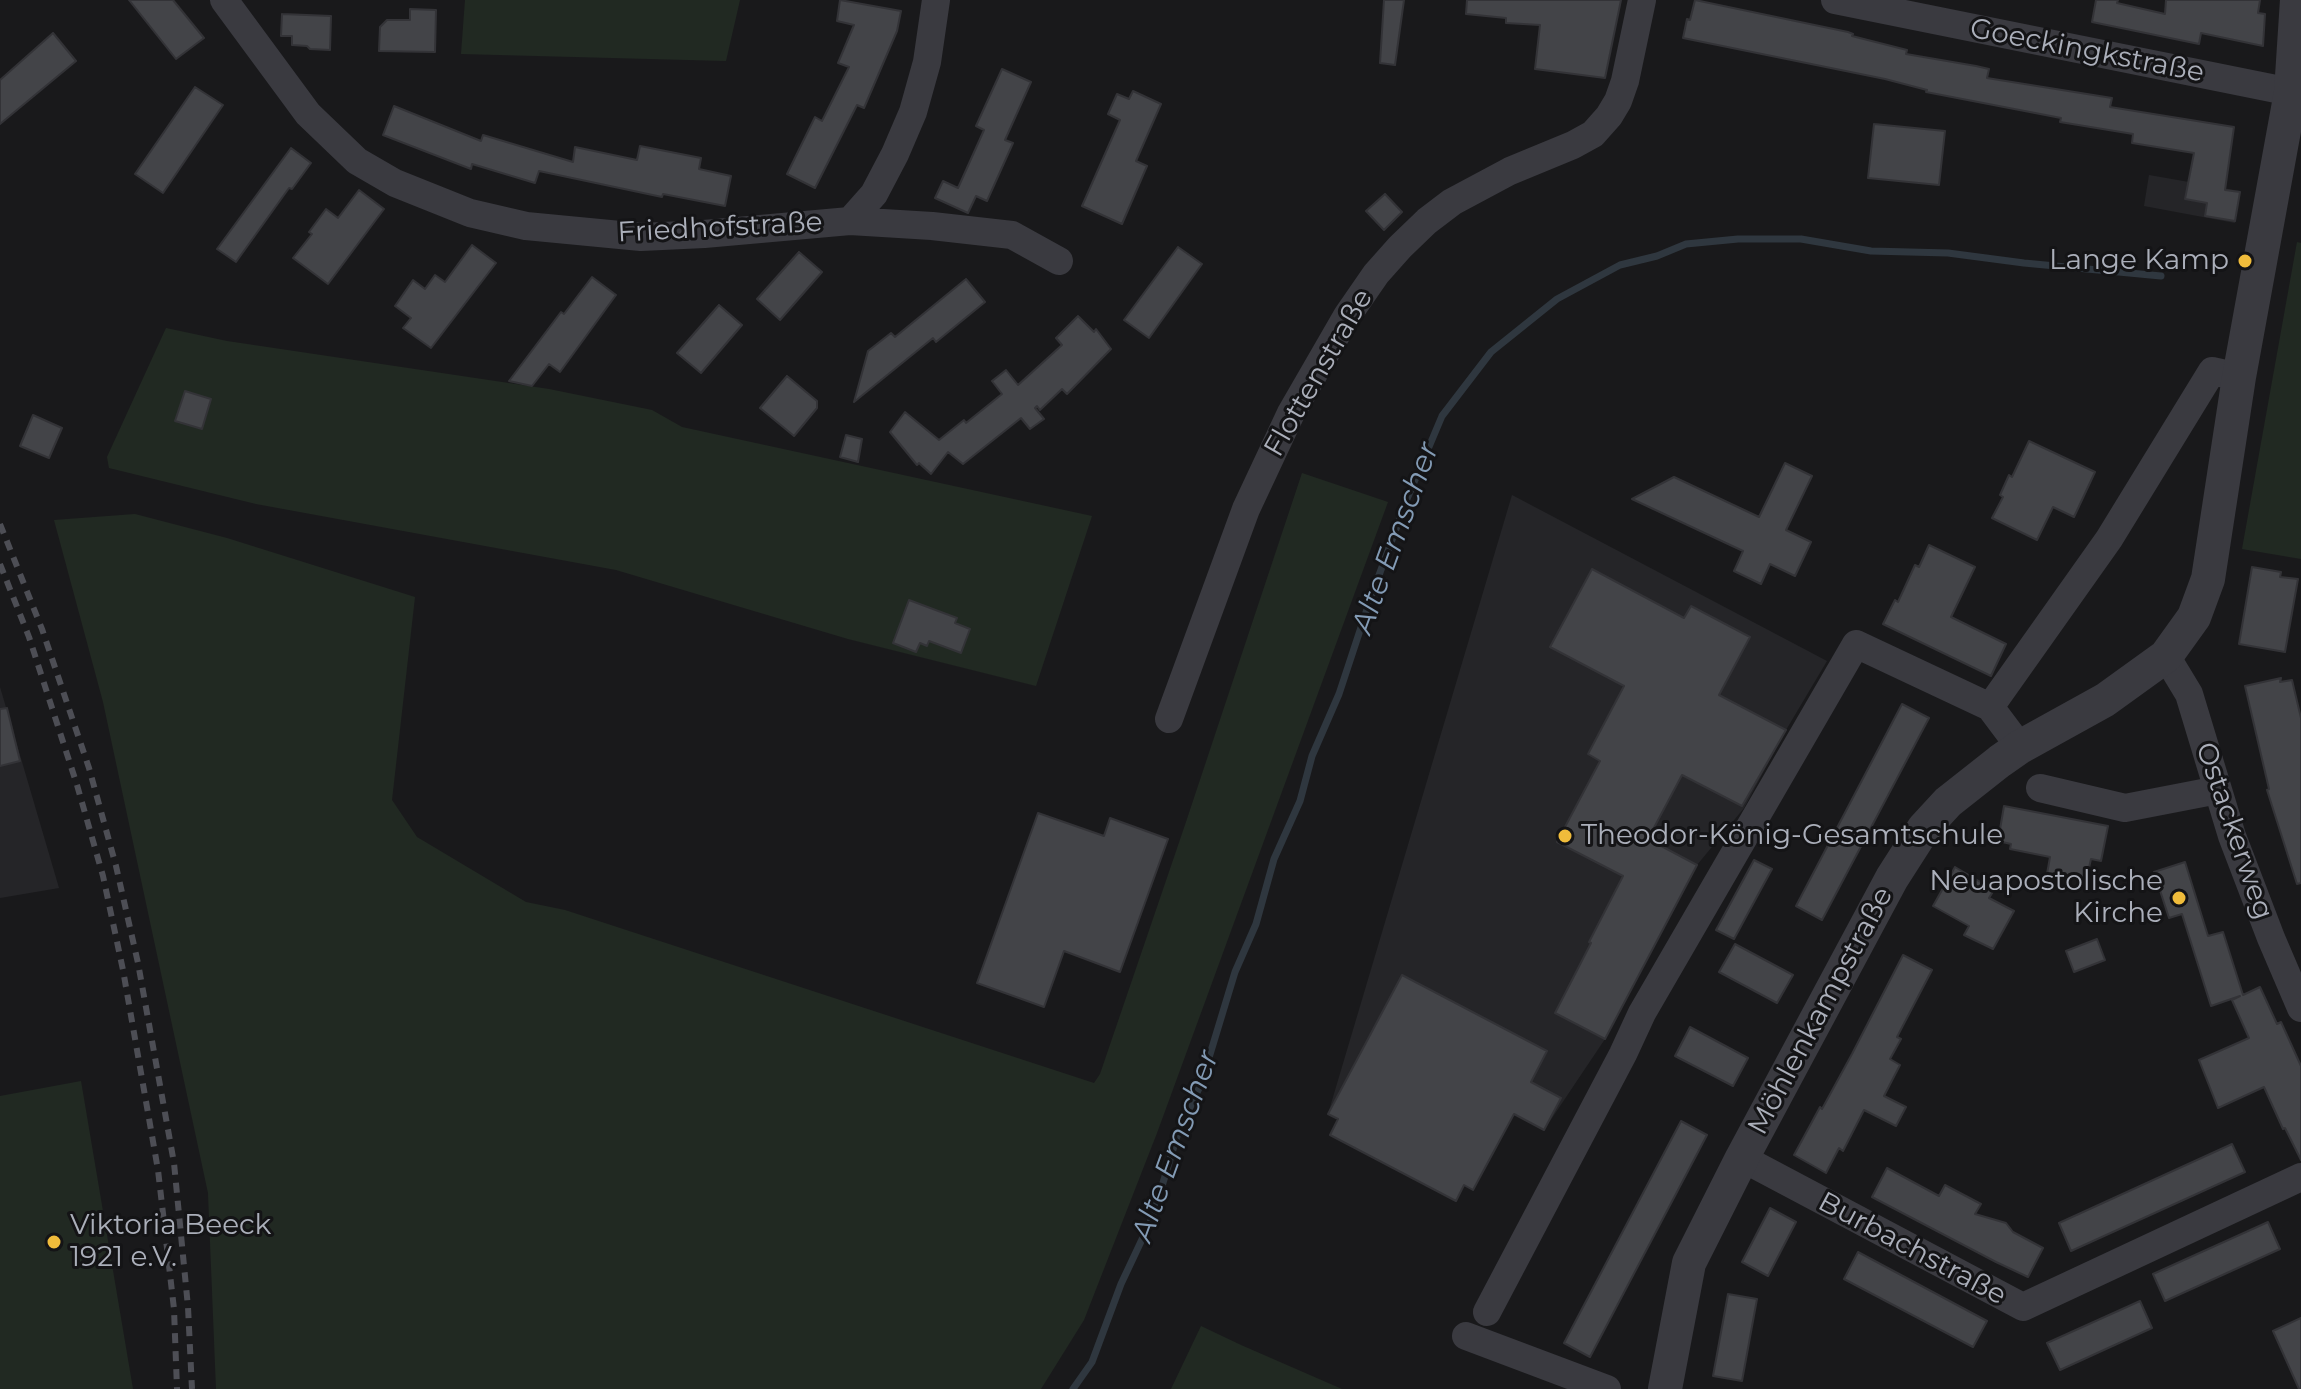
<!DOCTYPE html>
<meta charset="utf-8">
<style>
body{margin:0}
canvas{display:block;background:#19191b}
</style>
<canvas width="2301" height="1389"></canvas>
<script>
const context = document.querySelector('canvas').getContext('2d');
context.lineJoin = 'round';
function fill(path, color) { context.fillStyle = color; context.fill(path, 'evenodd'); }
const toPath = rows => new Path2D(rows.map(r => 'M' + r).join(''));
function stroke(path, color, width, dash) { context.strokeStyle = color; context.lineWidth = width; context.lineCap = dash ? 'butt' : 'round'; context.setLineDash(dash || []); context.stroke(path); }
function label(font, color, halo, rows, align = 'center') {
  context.font = font + ' Montserrat,sans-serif'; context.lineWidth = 6; context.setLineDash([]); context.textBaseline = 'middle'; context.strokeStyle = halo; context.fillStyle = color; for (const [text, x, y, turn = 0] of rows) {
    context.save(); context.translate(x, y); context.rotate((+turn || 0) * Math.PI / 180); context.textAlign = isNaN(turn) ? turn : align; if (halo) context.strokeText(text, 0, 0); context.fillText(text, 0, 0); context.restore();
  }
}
fill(toPath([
 [2149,175,2240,191,2235,223,2144,206],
 [1512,495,1827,661,1786,730,1744,808,1697,865,1605,1039,1544,1130,1514,1114,1473,1190,1328,1114],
 [0,687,59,888,0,898]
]), '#252528');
fill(toPath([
 [465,0,740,0,726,61,461,54],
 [2297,242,2301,243,2301,559,2242,549],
 [166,328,227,341,549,389,652,410,682,427,1092,516,1036,686,848,639,616,570,256,504,109,468,107,457],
 [1302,473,1388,502,1157,1133,1084,1320,1041,1389,216,1389,208,1193,103,702,54,520,135,514,227,538,415,597,392,800,417,837,526,902,565,910,1094,1083,1100,1074,1185,825],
 [81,1081,133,1389,0,1389,0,1096],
 [1201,1326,1241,1345,1342,1389,1171,1389]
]), '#212922');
stroke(toPath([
 [1073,1389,1092,1362,1121,1284,1153,1216,1178,1133,1201,1084,1235,972,1256,924,1274,859,1300,801,1312,756,1339,694,1371,597,1407,499,1442,416,1491,352,1557,299,1620,265,1657,256,1686,244,1738,239,1801,239,1871,251,1948,253,2024,263,2161,276]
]), '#2f373f', 7);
const building = toPath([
 [129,0,173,0,204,38,176,59,129,0],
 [840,0,901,11,897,31,864,108,857,105,815,188,787,174,815,117,822,121,849,67,838,63,854,25,837,21,840,0],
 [1384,0,1404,0,1395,65,1380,63,1384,0],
 [1467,0,1621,0,1605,78,1535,69,1540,25,1506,23,1506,18,1466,14,1467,0],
 [1695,0,1848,32,1853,34,1852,36,1907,50,1906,54,1976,66,1989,69,1987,78,2112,98,2110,107,2234,127,2225,190,2240,192,2235,221,2205,216,2207,203,2185,199,2194,153,2132,143,2133,134,2060,122,2061,118,1926,92,1927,90,1885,79,1683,38,1687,19,1690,20,1695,0],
 [2096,0,2118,0,2117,3,2165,14,2166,0,2260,0,2258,13,2265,14,2263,46,2201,33,2199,44,2092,22,2096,0],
 [410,9,436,10,435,52,379,51,380,27,387,20,410,20,410,9],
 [282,14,331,16,330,50,310,49,307,46,292,45,292,36,281,36,282,14],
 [53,33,76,61,0,124,0,80,53,33],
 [1002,69,1031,82,1005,140,1013,143,987,201,976,196,968,213,935,198,943,181,958,188,984,130,976,126,1002,69],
 [195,87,223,105,163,193,135,174,195,87],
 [1133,91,1161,104,1136,161,1147,166,1122,224,1082,206,1120,120,1108,114,1117,94,1129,99,1133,91],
 [394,106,481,141,483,135,573,162,575,147,637,160,640,146,701,158,699,169,731,176,725,206,663,194,662,197,539,171,535,183,472,164,471,169,383,135,394,106],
 [1874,124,1945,131,1939,185,1868,178,1874,124],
 [291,148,311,163,292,189,289,188,236,262,217,249,291,148],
 [359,190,384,209,328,284,293,258,312,234,309,232,326,209,338,218,359,190],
 [1385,194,1402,212,1384,230,1366,211,1385,194],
 [472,245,496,263,431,348,403,328,411,318,395,306,413,280,425,289,435,275,445,282,472,245],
 [1178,247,1202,264,1149,338,1124,320,1178,247],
 [799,252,822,272,780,320,757,299,799,252],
 [592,277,616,295,560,372,549,364,532,386,509,381,561,312,564,314,592,277],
 [966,279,985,302,936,342,933,338,854,402,868,351,891,333,895,337,966,279],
 [719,305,742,325,701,373,677,353,719,305],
 [1078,316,1094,332,1096,329,1111,349,1067,394,1062,389,1040,410,1037,406,1035,408,1044,419,1030,429,1021,418,963,464,948,452,931,474,919,463,917,465,890,432,905,412,939,440,964,420,966,423,1002,394,992,381,1006,370,1018,385,1062,345,1056,338,1078,316],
 [787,376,817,401,817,408,794,436,760,408,787,376],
 [185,391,211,399,202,429,175,421,185,391],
 [33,415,62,428,49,458,20,446,33,415],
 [846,435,862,439,858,462,840,457,846,435],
 [2029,441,2095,472,2074,517,2053,507,2037,540,1992,518,2003,497,2000,495,2009,475,2012,477,2029,441],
 [1785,463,1812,476,1786,530,1811,542,1795,576,1770,564,1761,584,1734,571,1743,551,1632,499,1674,477,1759,517,1785,463],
 [1929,545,1975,567,1951,617,2006,644,1991,676,1883,624,1895,600,1898,602,1915,565,1919,567,1929,545],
 [2252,567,2281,572,2280,577,2298,579,2285,652,2239,644,2252,567],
 [1592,569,1684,618,1691,606,1750,637,1719,695,1786,730,1742,806,1682,775,1648,839,1697,865,1605,1039,1555,1013,1591,943,1589,942,1623,876,1557,842,1600,761,1588,754,1624,686,1550,647,1592,569],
 [909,600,957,618,955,623,970,629,961,653,929,641,927,646,920,643,916,652,893,643,909,600],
 [2281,678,2280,682,2292,680,2301,718,2301,883,2297,884,2267,790,2269,789,2245,686,2281,678],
 [1902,704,1929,718,1822,920,1796,906,1902,704],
 [7,708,20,761,0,766,0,709,7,708],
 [2004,806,2108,826,2101,861,2091,859,2086,881,2047,874,2050,857,2010,849,2011,844,1998,841,2004,806],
 [1038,813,1104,836,1110,818,1168,839,1120,972,1064,951,1044,1007,977,983,1038,813],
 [1754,860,1772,869,1734,939,1716,930,1754,860],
 [2185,862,2208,936,2223,932,2243,995,2260,987,2277,1024,2281,1022,2301,1066,2301,1160,2285,1128,2283,1129,2264,1087,2218,1108,2199,1060,2249,1038,2232,1000,2240,996,2211,1006,2182,914,2169,918,2154,872,2185,862],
 [1955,867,1994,890,1989,898,2014,911,1993,949,1964,935,1969,926,1933,906,1955,867],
 [2097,939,2105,960,2074,972,2066,951,2097,939],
 [1735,944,1793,975,1777,1003,1719,972,1735,944],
 [1903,955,1932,970,1897,1037,1901,1039,1890,1059,1900,1065,1884,1096,1906,1107,1896,1126,1864,1110,1843,1151,1839,1148,1826,1173,1794,1155,1820,1107,1822,1109,1852,1054,1903,955],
 [1402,975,1547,1051,1531,1082,1561,1098,1544,1130,1514,1114,1473,1190,1464,1185,1456,1201,1330,1135,1338,1119,1328,1114,1402,975],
 [1690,1027,1748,1058,1733,1086,1675,1056,1690,1027],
 [1681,1121,1707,1135,1590,1357,1564,1343,1681,1121],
 [2232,1144,2245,1172,2071,1251,2059,1223,2232,1144],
 [1887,1168,1939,1196,1945,1185,1981,1204,1975,1214,2006,1223,2013,1232,2043,1248,2028,1277,1996,1262,1872,1197,1887,1168],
 [1770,1208,1796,1222,1768,1276,1742,1262,1770,1208],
 [2268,1222,2280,1249,2165,1301,2153,1274,2268,1222],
 [1858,1252,1987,1321,1973,1347,1844,1279,1858,1252],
 [1728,1294,1757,1299,1742,1381,1713,1376,1728,1294],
 [2140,1301,2152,1328,2060,1370,2047,1343,2140,1301],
 [2301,1318,2301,1389,2299,1389,2273,1331,2301,1318]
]);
fill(building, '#434448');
stroke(building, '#333337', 2);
stroke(toPath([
 [224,0,308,114,357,161,395,183,470,213,526,226,641,237,704,234,850,221,932,226,1012,235,1059,261],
 [1835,0,2301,94],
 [850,221,874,194,895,154,913,112,927,62,936,0],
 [2166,656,2189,694,2232,836,2271,938,2301,1008],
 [1169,719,1246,509,1291,413,1347,316,1376,274,1400,247,1427,221,1452,202,1510,171,1573,145,1593,134,1609,116,1618,101,1625,81,1642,0],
 [2020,747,1990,707,2109,539,2212,371,2239,377],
 [2040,788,2125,808,2218,790],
 [1742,1158,2023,1307,2301,1177],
 [1487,1312,1623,1054,1642,1013,1856,644,1990,707],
 [1466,1336,1607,1389]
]), '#3a3a40', 28);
stroke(toPath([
 [1665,1389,1689,1263,1742,1158,1892,878,1924,828,1948,802,2000,761,2020,747,2105,700,2166,656,2194,617,2208,579,2239,377,2291,92,2297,0]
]), '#3a3a40', 34);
stroke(toPath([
 [0,524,42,629,89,768,116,866,138,963,174,1163,188,1307,192,1389],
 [0,564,29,637,77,785,103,876,123,970,158,1170,174,1309,177,1389]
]), '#4d4e55', 6, [10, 8]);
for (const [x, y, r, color] of [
 [2245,261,8,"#f0bc3b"],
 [1565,836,8,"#f0bc3b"],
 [2179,898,8,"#f0bc3b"],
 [54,1242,8,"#f0bc3b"]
]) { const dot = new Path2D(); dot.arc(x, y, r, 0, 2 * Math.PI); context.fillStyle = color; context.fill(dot); stroke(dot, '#141416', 3); }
label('28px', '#abafba', '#141416', [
 ["Goeckingkstraße",2087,51,11],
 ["Friedhofstraße",720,228,-3],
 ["Flottenstraße",1319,373,-60],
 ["Ostackerweg",2234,831,71],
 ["Möhlenkampstraße",1821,1011,-62],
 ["Burbachstraße",1912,1249,28]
]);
label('28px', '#abafba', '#141416', [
 ["Lange Kamp",2229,261],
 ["Theodor-König-Gesamtschule",1581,836,"left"],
 ["Neuapostolische",2163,882],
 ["Kirche",2163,914],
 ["Viktoria Beeck",70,1226,"left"],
 ["1921 e.V.",70,1258,"left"]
], 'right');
label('italic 30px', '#839bb5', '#141416', [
 ["Alte Emscher",1396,538,-70],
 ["Alte Emscher",1176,1146,-70]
]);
</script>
